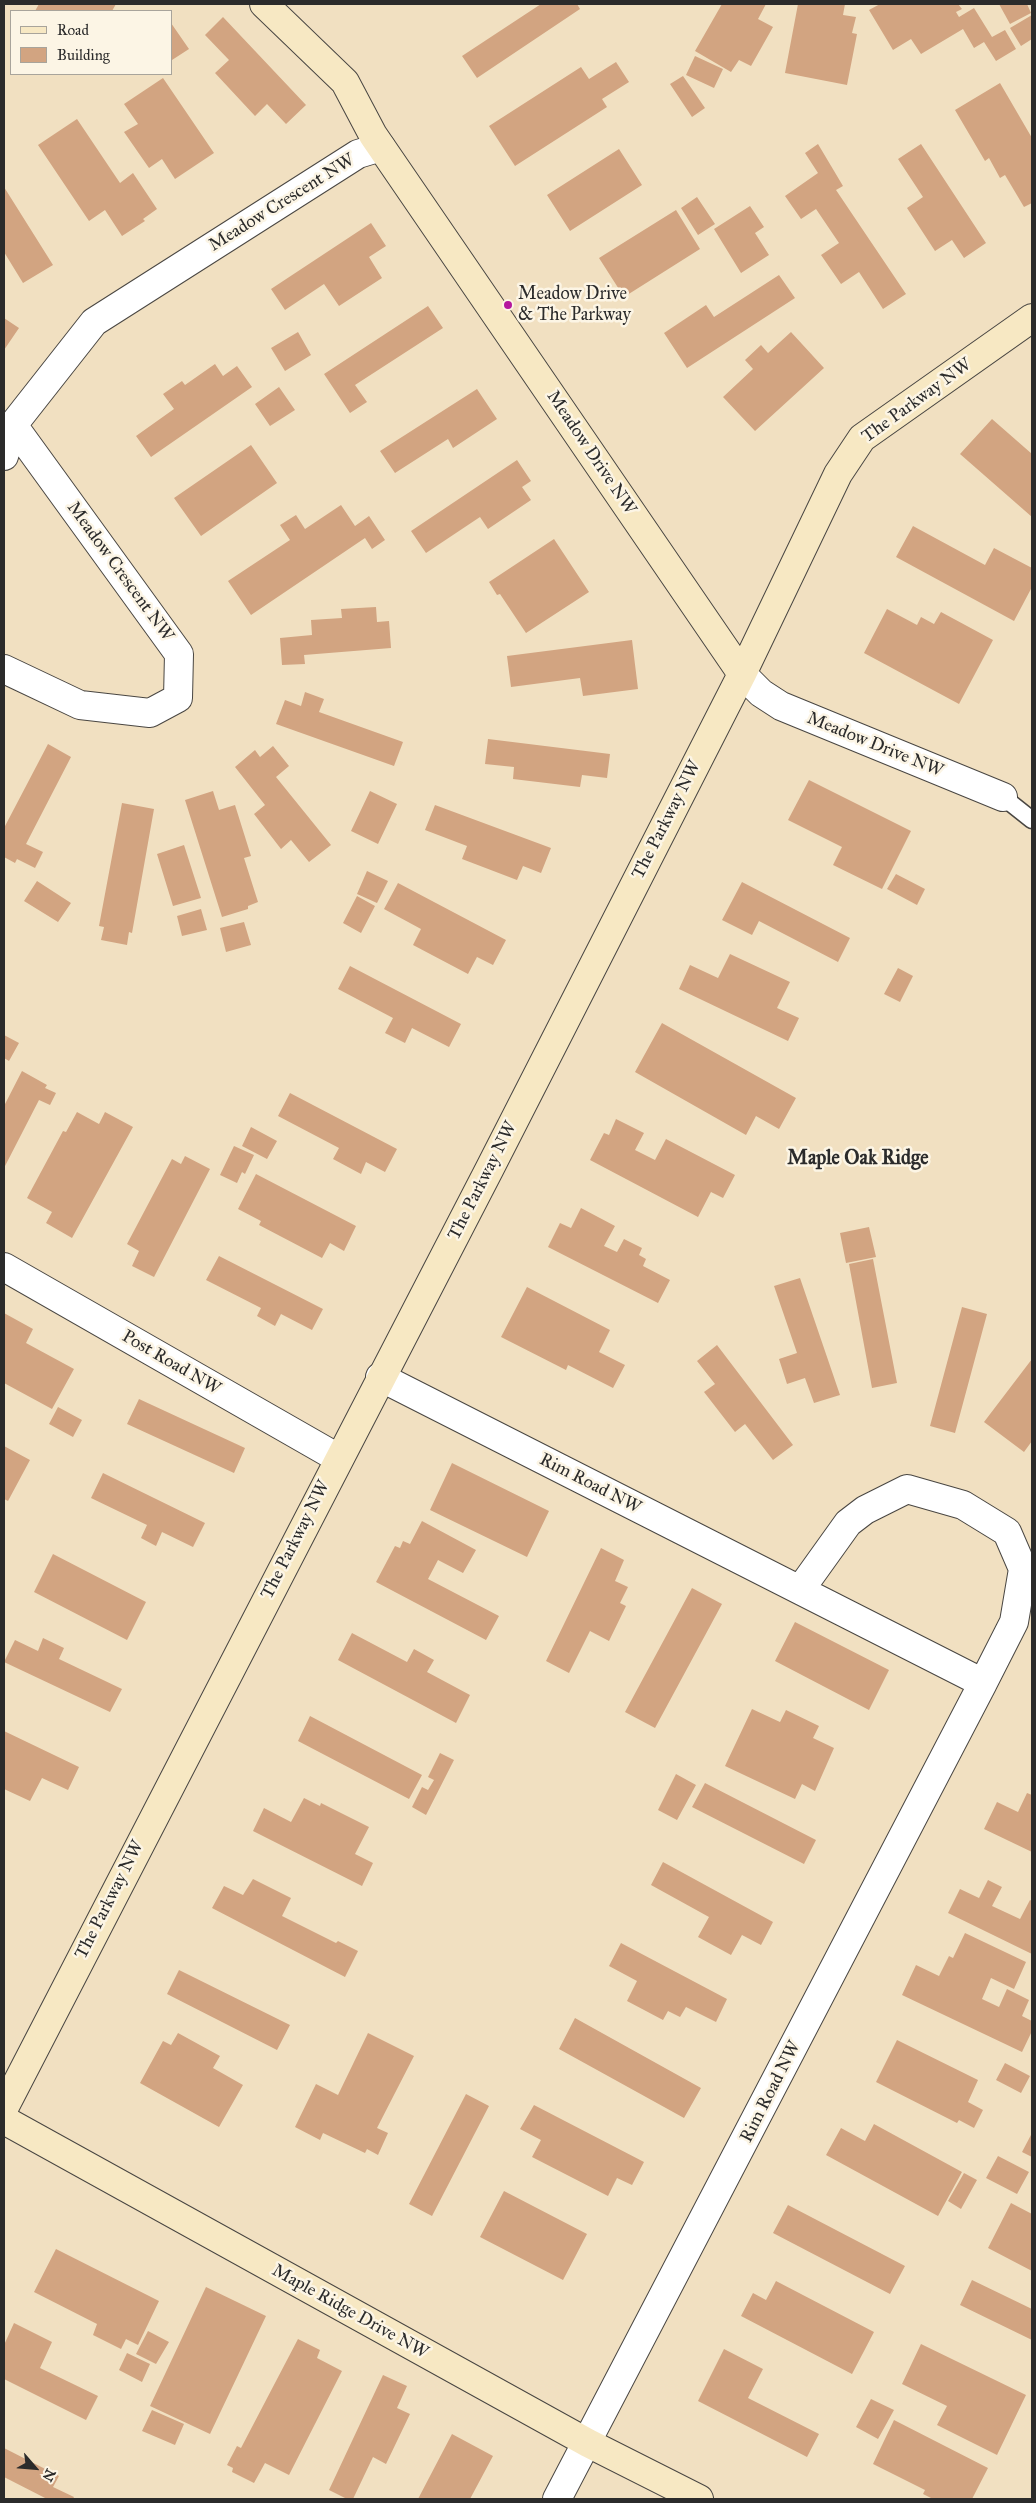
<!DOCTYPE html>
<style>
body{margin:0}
#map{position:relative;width:1036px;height:2503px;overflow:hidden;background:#f1e0c1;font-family:"IM FELL Great Primer",serif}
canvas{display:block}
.frame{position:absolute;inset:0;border:5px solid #2b2b2b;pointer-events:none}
.legend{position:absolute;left:10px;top:10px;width:162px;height:65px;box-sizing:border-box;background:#fcf5e5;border:1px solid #a8a49b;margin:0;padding:6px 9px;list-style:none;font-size:15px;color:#2b2b2b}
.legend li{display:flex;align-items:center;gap:10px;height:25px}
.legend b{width:25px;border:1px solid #a8a49b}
.north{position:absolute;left:10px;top:2443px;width:50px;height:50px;-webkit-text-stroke:4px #fcf5e5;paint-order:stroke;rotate:117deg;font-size:14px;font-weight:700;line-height:20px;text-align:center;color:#2b2b2b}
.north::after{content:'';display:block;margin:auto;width:18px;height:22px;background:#2b2b2b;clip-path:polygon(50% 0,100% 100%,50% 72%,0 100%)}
</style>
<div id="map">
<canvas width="1036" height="2503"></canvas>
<div class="frame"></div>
<ul class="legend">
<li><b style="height:6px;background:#f7e8c3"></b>Road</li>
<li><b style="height:14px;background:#d2a481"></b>Building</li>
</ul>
<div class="north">N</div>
</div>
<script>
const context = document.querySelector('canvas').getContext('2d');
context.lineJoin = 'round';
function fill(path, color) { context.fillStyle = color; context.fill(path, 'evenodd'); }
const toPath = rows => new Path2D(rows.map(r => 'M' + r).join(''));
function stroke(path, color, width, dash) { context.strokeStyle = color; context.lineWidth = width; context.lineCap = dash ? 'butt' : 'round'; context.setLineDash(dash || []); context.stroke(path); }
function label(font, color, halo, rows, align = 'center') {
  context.font = font + ' "IM FELL Great Primer",serif'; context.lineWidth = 5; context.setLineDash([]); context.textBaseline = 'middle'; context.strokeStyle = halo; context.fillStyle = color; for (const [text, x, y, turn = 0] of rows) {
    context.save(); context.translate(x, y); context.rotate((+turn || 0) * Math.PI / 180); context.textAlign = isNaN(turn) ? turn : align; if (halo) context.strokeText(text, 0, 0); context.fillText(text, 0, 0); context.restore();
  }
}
fill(toPath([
 [39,4,116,4,112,11,35,11],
 [541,4,577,4,580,9,477,78,462,56],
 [722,4,766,4,758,19,773,27,751,66,739,60,731,72,695,51],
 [798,4,845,4,843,15,856,17,852,33,857,34,847,85,785,73],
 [880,4,958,4,962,9,956,12,959,17,974,8,992,37,1005,30,1016,49,996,61,984,42,974,48,963,29,921,54,911,39,893,50,869,10],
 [999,4,1027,4,1031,13,1010,24],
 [1032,15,1032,39,1021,46,1010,28],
 [223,17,306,105,286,124,267,104,255,116,215,73,229,60,205,35],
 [171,23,189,49,172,60,171,59],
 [695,56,723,69,714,88,686,75],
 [616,62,629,82,602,99,607,107,515,166,489,126,581,67,589,79],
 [683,76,705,108,692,117,670,84],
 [163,78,214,153,175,179,162,159,149,168,124,132,138,124,124,104],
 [1000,83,1032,138,1032,203,1024,207,1005,175,1000,178,989,158,985,161,955,110],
 [77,119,120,183,133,173,157,209,143,219,145,221,122,236,105,210,89,221,38,145],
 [818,144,843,186,836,190,906,294,883,309,859,272,841,284,821,255,839,243,816,209,801,219,785,196,818,173,805,153],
 [921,144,986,243,964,258,952,240,935,251,907,208,923,197,898,159],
 [619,149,642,185,570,231,547,195],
 [4,187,53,265,23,283,4,252],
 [697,197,715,224,698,235,681,208],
 [750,206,764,227,755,233,769,255,741,273,714,229],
 [676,210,700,249,624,297,599,258],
 [371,223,386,246,369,257,382,278,339,306,324,284,285,310,271,289],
 [779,275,795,298,687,368,664,333,706,305,714,317],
 [428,306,443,328,355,385,367,402,350,413,324,374],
 [4,318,19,328,4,350],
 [298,332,311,355,285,371,271,348],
 [791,332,824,368,755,431,723,397,753,369,745,360,761,345,768,353],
 [215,364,223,376,237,366,252,387,151,457,136,436,174,409,163,394,182,381,185,385],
 [279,387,295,410,270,426,255,404],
 [477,389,497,419,453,448,448,439,395,473,380,451],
 [992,419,1032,454,1032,517,960,454],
 [251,445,277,483,201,536,174,498],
 [517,460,531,481,522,487,531,500,488,529,480,517,426,553,411,531],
 [341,505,355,526,369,516,385,540,372,549,365,538,251,615,228,581,290,540,280,525,296,515,305,529],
 [913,526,985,565,994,548,1032,568,1032,587,1014,621,896,557],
 [554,539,589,592,526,633,500,594,497,595,489,582],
 [376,607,377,622,389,621,391,648,304,655,305,664,282,665,280,638,312,635,311,620,342,618,341,609],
 [887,609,917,625,921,617,934,624,941,612,993,640,959,704,864,653],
 [632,640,638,689,583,696,580,678,511,687,507,656],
 [305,692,324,699,319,712,403,742,394,766,276,724,285,700,301,706],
 [488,739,610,754,607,778,582,775,580,787,513,779,514,767,485,764],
 [48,744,71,757,26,844,43,852,35,868,17,859,15,863,4,857,4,828],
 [273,746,289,766,276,777,331,845,309,862,291,840,281,849,254,814,265,805,235,767,255,750,260,757],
 [809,780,911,831,882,889,833,865,842,847,788,820],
 [213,791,219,810,235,805,251,856,244,858,258,902,248,906,248,909,222,917,185,800],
 [370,791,397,804,378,844,351,831],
 [122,803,154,809,132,933,129,932,127,945,101,940,104,927,99,926],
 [435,805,551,848,541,873,523,866,517,880,462,859,467,846,425,830],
 [184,845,201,898,173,906,157,854],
 [367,871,388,881,377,903,357,894],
 [896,874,925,889,917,905,887,889],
 [37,881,71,903,58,922,24,901],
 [742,882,850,938,838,962,759,921,752,935,722,920],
 [398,883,506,940,493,965,477,957,468,974,413,945,421,929,384,909],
 [357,896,375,906,361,933,343,923],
 [201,909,207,930,182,936,177,916],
 [244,922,251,945,226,952,220,928],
 [730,954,790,982,777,1008,799,1018,788,1041,679,989,690,965,718,978],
 [350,966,461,1024,449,1047,412,1028,405,1043,385,1033,393,1018,338,989],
 [898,968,913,976,900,1002,884,994],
 [662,1023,796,1098,779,1129,756,1116,746,1135,635,1072],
 [4,1035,19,1043,9,1061,4,1058],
 [22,1071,47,1085,45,1088,56,1093,50,1105,39,1100,4,1168,4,1106],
 [290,1093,397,1149,385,1172,366,1162,361,1174,333,1159,339,1148,278,1116],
 [77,1112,99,1124,105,1112,133,1127,72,1238,46,1223,52,1212,27,1198,63,1131,66,1132],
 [616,1119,644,1133,635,1150,655,1160,666,1139,735,1175,723,1198,711,1192,698,1217,590,1160,604,1133,609,1135],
 [251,1127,277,1141,267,1159,242,1146],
 [234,1146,254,1155,245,1174,242,1172,237,1183,220,1175],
 [185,1156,210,1169,154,1277,132,1266,139,1251,127,1244,172,1159,181,1164],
 [256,1174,356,1226,344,1251,330,1243,322,1258,259,1225,261,1221,238,1209],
 [581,1208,615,1226,604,1246,617,1252,624,1239,642,1248,639,1255,646,1259,643,1266,670,1280,658,1303,548,1247,560,1223,571,1228],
 [869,1227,876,1257,846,1263,840,1233],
 [219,1256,323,1309,312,1330,281,1314,275,1326,257,1316,261,1308,206,1280],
 [873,1259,897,1383,872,1388,849,1264],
 [800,1278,840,1395,814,1403,805,1378,787,1384,779,1359,797,1353,774,1286],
 [527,1287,610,1330,599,1352,625,1365,613,1388,568,1365,566,1370,501,1337],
 [962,1307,987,1314,955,1433,930,1426],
 [4,1313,33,1329,26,1343,74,1369,52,1409,4,1383],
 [717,1345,793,1445,773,1460,745,1424,735,1432,704,1392,715,1384,697,1361],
 [1032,1359,1032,1441,1024,1452,984,1422],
 [139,1399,245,1448,234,1473,127,1424],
 [58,1407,82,1420,73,1437,49,1424],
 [4,1446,30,1460,8,1501,4,1499],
 [452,1463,549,1511,527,1557,430,1510],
 [103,1473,205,1523,193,1547,162,1532,156,1546,141,1538,147,1525,91,1498],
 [422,1521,476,1550,463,1573,438,1560,428,1579,499,1616,486,1640,376,1582,395,1546,400,1548,403,1541,410,1544],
 [601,1548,624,1560,615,1581,628,1587,620,1603,626,1606,609,1641,590,1631,569,1673,546,1661],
 [53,1554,146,1602,127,1640,34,1592],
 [692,1588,722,1604,655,1728,625,1712],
 [795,1622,889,1670,869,1710,775,1661],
 [352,1633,407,1662,414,1649,434,1660,427,1672,470,1695,456,1723,338,1660],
 [43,1638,64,1648,59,1659,122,1689,110,1712,4,1662,15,1640,38,1651],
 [752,1709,780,1722,786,1710,819,1726,813,1738,834,1748,815,1791,802,1784,795,1799,725,1766],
 [310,1716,422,1775,409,1799,298,1741],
 [4,1731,79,1767,68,1790,42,1778,30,1801,4,1789],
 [440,1753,454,1760,426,1815,412,1807,422,1787,428,1790,434,1780,428,1777],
 [676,1774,696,1785,677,1820,658,1810],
 [705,1783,816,1840,804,1864,692,1807],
 [1027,1793,1032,1795,1032,1852,984,1829,997,1802,1018,1812],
 [304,1798,320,1806,321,1803,369,1827,355,1854,373,1863,362,1886,253,1831,264,1808,291,1822],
 [663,1862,773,1922,761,1945,742,1935,731,1955,698,1937,709,1917,651,1885],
 [253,1879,291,1898,282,1916,336,1943,338,1941,358,1951,345,1977,212,1908,224,1886,243,1895],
 [988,1880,1002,1887,992,1906,1020,1919,1030,1900,1032,1901,1032,1954,948,1913,960,1889,979,1898],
 [965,1933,1026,1962,1014,1989,991,1978,982,1999,999,2007,1007,1989,1029,2000,1022,2016,1032,2021,1032,2031,1022,2052,902,1995,916,1965,939,1976,949,1956,953,1958],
 [621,1943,727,1999,716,2022,686,2007,680,2017,668,2011,663,2020,627,2001,637,1981,609,1966],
 [179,1970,290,2025,277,2050,167,1994],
 [575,2018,701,2088,684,2118,559,2049],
 [178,2033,220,2056,213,2068,243,2085,219,2127,140,2083,163,2041,171,2045],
 [368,2033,414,2056,377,2128,388,2133,378,2155,367,2149,365,2153,323,2133,320,2140,295,2127,316,2084,338,2095],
 [897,2040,978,2080,968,2102,983,2110,974,2128,959,2120,957,2123,876,2082],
 [1005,2063,1030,2076,1021,2093,996,2080],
 [466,2094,489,2106,432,2216,409,2204],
 [534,2105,644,2162,632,2185,617,2178,608,2196,532,2157,541,2140,520,2129],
 [874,2124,962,2172,938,2216,826,2155,841,2128,865,2141],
 [1032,2133,1032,2157,1022,2152],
 [998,2156,1029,2172,1017,2194,986,2178],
 [964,2173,977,2180,961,2209,948,2201],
 [504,2191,587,2234,563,2280,480,2237],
 [1011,2203,1032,2214,1032,2271,988,2248],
 [788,2205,905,2266,890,2294,773,2233],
 [56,2249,159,2301,138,2345,126,2339,121,2349,93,2335,97,2324,34,2292],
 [972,2280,1032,2309,1032,2340,960,2305],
 [776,2281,874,2332,852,2374,741,2316,753,2293,766,2300],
 [206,2287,266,2316,210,2434,150,2406],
 [14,2323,52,2342,40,2368,98,2396,86,2420,4,2379,4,2345],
 [148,2331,169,2342,156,2364,136,2354],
 [298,2339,320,2350,317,2358,342,2371,289,2475,265,2463,254,2483,232,2472,233,2468,227,2465,237,2446,241,2448],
 [921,2344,1026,2395,997,2455,937,2425,947,2406,902,2384],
 [724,2349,763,2369,748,2398,819,2434,807,2457,698,2401],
 [127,2353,150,2364,142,2382,119,2370],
 [383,2375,407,2386,397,2408,410,2414,386,2464,373,2457,353,2499,347,2499,329,2490],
 [871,2399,894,2410,878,2439,856,2427],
 [152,2410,184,2424,175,2445,142,2431],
 [894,2420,988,2468,972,2499,933,2499,923,2494,925,2490,873,2464],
 [452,2434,493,2456,470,2499,418,2499],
 [4,2448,59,2476,53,2487,74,2497,73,2499,47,2499,4,2477]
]), '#d2a481');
const lane = toPath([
 [1003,797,1032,820]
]);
const street = toPath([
 [4,456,13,425,94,322,358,154,381,147],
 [4,669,80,705,150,713,178,698,179,654,13,425],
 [742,674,761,693,781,706,1003,797],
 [4,1267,338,1458],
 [380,1377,983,1683,557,2499],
 [800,1590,848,1523,865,1510,907,1489,963,1505,1007,1532,1023,1569,1014,1622,983,1683]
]);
const secondary = toPath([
 [264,4,345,82,373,135,742,674],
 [4,2108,490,1168,742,674,838,474,862,438,1032,318],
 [4,2120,588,2443,699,2499]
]);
stroke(lane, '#494642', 19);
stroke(street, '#494642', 30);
stroke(secondary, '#494642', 30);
stroke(lane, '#fff', 16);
stroke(street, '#fff', 28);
stroke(secondary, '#f7e8c3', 28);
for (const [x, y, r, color] of [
 [508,305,5,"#b5179e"]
]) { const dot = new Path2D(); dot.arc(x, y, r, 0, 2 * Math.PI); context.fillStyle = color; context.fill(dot); stroke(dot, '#fcf5e5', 2); }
label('18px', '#2b2b2b', '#fcf5e5', [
 ["Meadow Crescent NW",282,203,-32],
 ["The Parkway NW",917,401,-36],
 ["Meadow Drive NW",591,453,56],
 ["Meadow Crescent NW",120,572,54],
 ["Meadow Drive NW",875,745,22],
 ["The Parkway NW",667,820,-63],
 ["The Parkway NW",483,1181,-63],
 ["Post Road NW",171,1363,30],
 ["Rim Road NW",590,1484,27],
 ["The Parkway NW",296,1540,-63],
 ["The Parkway NW",110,1900,-63],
 ["Rim Road NW",771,2092,-63],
 ["Maple Ridge Drive NW",350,2312,29]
]);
label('18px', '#2b2b2b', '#fcf5e5', [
 ["Meadow Drive",518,295],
 ["& The Parkway",518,316]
], 'left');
label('bold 20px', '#2b2b2b', '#fcf5e5', [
 ["Maple Oak Ridge",858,1159]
]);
</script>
